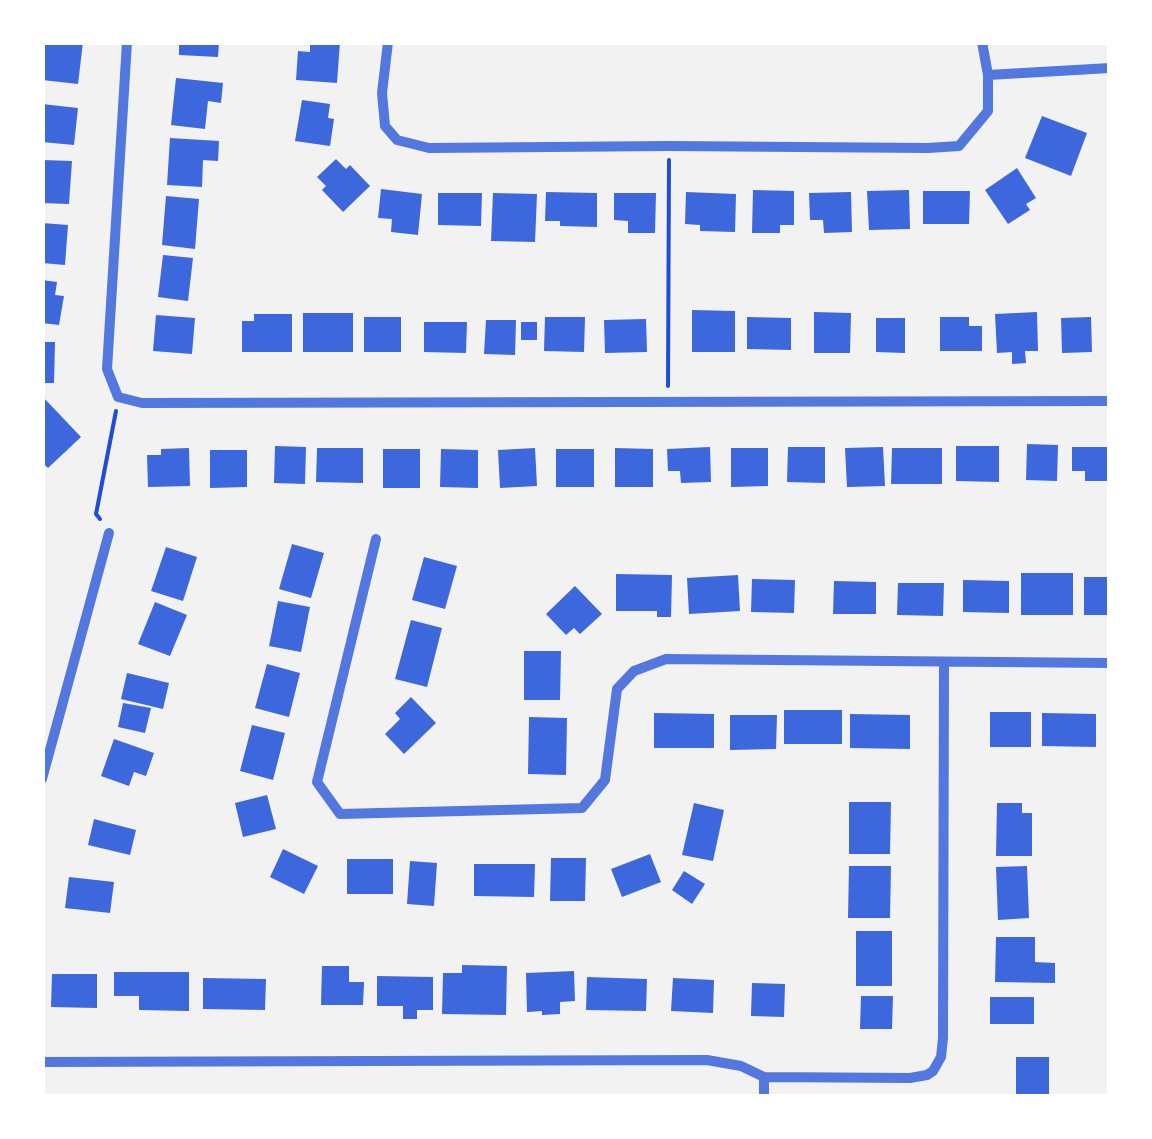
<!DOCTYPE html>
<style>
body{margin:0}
#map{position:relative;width:1152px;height:1139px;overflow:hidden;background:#f2f2f2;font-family:Jost,sans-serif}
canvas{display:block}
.frame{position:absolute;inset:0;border:45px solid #fff;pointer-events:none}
</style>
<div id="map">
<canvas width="1152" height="1139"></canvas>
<div class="frame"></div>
</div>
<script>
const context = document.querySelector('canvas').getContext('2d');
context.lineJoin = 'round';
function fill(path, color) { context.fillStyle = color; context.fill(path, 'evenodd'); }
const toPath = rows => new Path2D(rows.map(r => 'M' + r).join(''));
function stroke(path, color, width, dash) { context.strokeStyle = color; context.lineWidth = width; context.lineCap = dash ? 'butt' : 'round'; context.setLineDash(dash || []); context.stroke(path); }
fill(toPath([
 [42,42,83,42,78,84,42,80],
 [179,42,219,42,218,57,179,55],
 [310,42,340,42,337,83,296,80,298,51,310,52],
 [176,78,223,83,221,103,208,101,205,129,171,125],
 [302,100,330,104,328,118,334,119,330,146,295,141],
 [42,104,78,108,74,145,42,142],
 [1042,116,1087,133,1071,176,1025,158],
 [170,138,219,141,218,161,203,160,202,187,167,185],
 [336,159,346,169,350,165,370,186,343,212,322,190,326,186,317,177],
 [42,160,72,161,69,204,42,203],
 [1017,168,1036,198,1026,204,1030,210,1008,224,985,190],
 [381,189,422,194,418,235,391,232,392,219,378,218],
 [753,190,794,191,794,225,780,225,780,233,752,233],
 [909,190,910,229,869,230,867,191],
 [923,191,970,191,969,224,923,224],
 [546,192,597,193,597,227,560,226,560,221,545,221],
 [686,192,736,194,735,232,700,231,700,225,685,224],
 [851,192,852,232,824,233,823,220,810,220,809,193],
 [438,193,482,193,481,226,438,225],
 [493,193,537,194,535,242,491,241],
 [614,193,656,193,655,233,628,233,628,221,614,220],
 [166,196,199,199,195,249,162,245],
 [42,223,68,225,65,265,42,263],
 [163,255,193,258,188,301,158,297],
 [42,280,57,282,55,295,64,296,59,325,42,323],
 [692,310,735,311,735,352,692,352],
 [814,312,851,313,850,353,814,353],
 [1037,312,1038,351,1025,351,1026,363,1012,364,1012,352,997,353,995,314],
 [303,313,353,313,353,352,303,352],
 [254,314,292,314,292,352,242,352,242,321,254,321],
 [156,315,195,318,192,354,153,351],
 [364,317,401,317,401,352,364,352],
 [545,317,585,317,584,352,544,351],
 [747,317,791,318,791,350,747,349],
 [940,317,969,317,969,326,982,326,982,351,940,351],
 [1091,317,1092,352,1062,353,1061,318],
 [876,318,905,318,905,353,876,352],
 [646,319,647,352,605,353,604,320],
 [486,320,516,320,515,355,484,354],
 [424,322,467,322,466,353,424,352],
 [521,322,537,322,537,340,521,340],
 [42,342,55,342,54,383,42,383],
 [42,396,81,437,48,468,42,462],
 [1027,444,1058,445,1057,481,1026,480],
 [275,446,306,447,305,484,274,483],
 [956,446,999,446,999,482,956,481],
 [710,447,711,482,681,483,680,471,668,471,667,449],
 [788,447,825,447,825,483,787,482],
 [883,447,885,486,847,487,845,448],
 [1072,447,1110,447,1110,481,1085,481,1085,471,1072,471],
 [189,448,190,486,148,487,147,455,161,455,161,449],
 [317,448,363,448,363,483,316,482],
 [535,448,537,486,500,488,498,450],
 [615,448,653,449,653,487,615,487],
 [731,448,768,448,768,486,731,487],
 [892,448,942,448,942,484,891,484],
 [383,449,420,449,420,488,383,488],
 [441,449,478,450,478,488,440,487],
 [556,449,594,449,594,487,556,487],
 [210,450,247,450,247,487,210,488],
 [292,544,324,553,311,598,279,589],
 [166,547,197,557,183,601,151,591],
 [424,557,457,566,445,609,412,600],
 [1021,573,1073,573,1073,615,1021,615],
 [616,574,672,575,671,617,657,617,657,611,616,611],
 [738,575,740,611,689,614,687,578],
 [1084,577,1110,577,1110,615,1084,615],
 [752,579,795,580,794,613,751,612],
 [963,580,1009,581,1009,613,963,612],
 [834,581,876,582,876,614,833,614],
 [898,583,944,583,943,616,897,615],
 [575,586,602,614,580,634,574,628,566,635,546,614],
 [278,601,310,607,301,652,269,646],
 [155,602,187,615,170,656,138,644],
 [411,620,442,628,427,687,395,679],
 [524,651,561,651,560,700,524,700],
 [267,664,300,673,289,717,255,708],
 [127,673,169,683,163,709,121,699],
 [411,697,436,723,404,754,385,734,400,719,395,713],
 [123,703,151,708,145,733,118,727],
 [784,710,842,710,842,744,784,744],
 [990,712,1031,712,1031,747,990,747],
 [654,713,714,714,714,748,654,748],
 [1042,713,1096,714,1096,747,1042,746],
 [850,714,910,715,910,749,850,748],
 [730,715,777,715,776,749,730,750],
 [529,717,567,718,566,775,528,774],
 [252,725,285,733,273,780,240,771],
 [114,739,154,753,146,776,134,772,129,786,101,776],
 [267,795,276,829,243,837,235,803],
 [849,802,891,802,890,854,849,854],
 [694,803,724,810,713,861,682,855],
 [997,803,1022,803,1022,813,1032,813,1032,856,996,856],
 [94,819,136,830,130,855,88,845],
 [283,849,318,866,304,894,270,877],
 [650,854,661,882,622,897,611,869],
 [551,858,586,858,585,901,550,901],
 [347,859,393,859,393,894,347,894],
 [410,861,437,863,434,906,407,904],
 [474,864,535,864,534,897,474,896],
 [849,866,891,866,890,918,848,918],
 [1027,866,1029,918,998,920,996,867],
 [684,871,705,884,692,904,672,890],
 [69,877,114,882,110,913,65,908],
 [856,931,892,931,892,986,856,986],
 [996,937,1035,937,1035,962,1055,963,1055,983,995,982],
 [462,965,507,966,506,1015,442,1014,443,973,462,973],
 [322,966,349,966,349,982,364,982,363,1005,321,1005],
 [574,971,575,1001,560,1002,560,1014,542,1015,542,1011,527,1012,526,973],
 [114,972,189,972,189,1011,139,1010,139,996,114,996],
 [52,974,97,974,97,1008,51,1007],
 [377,976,433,977,433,1010,417,1010,417,1019,403,1019,403,1006,377,1006],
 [587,977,647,979,646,1011,586,1010],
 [203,978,266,979,265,1010,203,1009],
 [673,978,714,980,713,1013,671,1011],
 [752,983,785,984,784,1017,751,1016],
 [861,996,893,996,892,1029,860,1029],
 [990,997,1034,997,1034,1024,990,1024],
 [1016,1057,1049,1057,1049,1096,1016,1096]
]), '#3d67dc');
stroke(toPath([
 [668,386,669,160],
 [100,519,96,514,116,411]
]), '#1d4ed8', 4);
stroke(toPath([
 [127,42,107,369,118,397,142,403,1110,401],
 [388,42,382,93,385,126,397,140,429,148,669,146,928,148,959,146,988,111,988,75,982,42],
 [988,75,1110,68],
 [376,539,317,782,340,814,582,808,605,780,617,689,634,671,666,659,1110,663],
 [42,779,109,533],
 [42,1062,707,1060,741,1066,764,1077,910,1078,927,1075,933,1071,941,1057,943,1038,944,662],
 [764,1096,764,1077]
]), '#5277de', 10);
</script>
